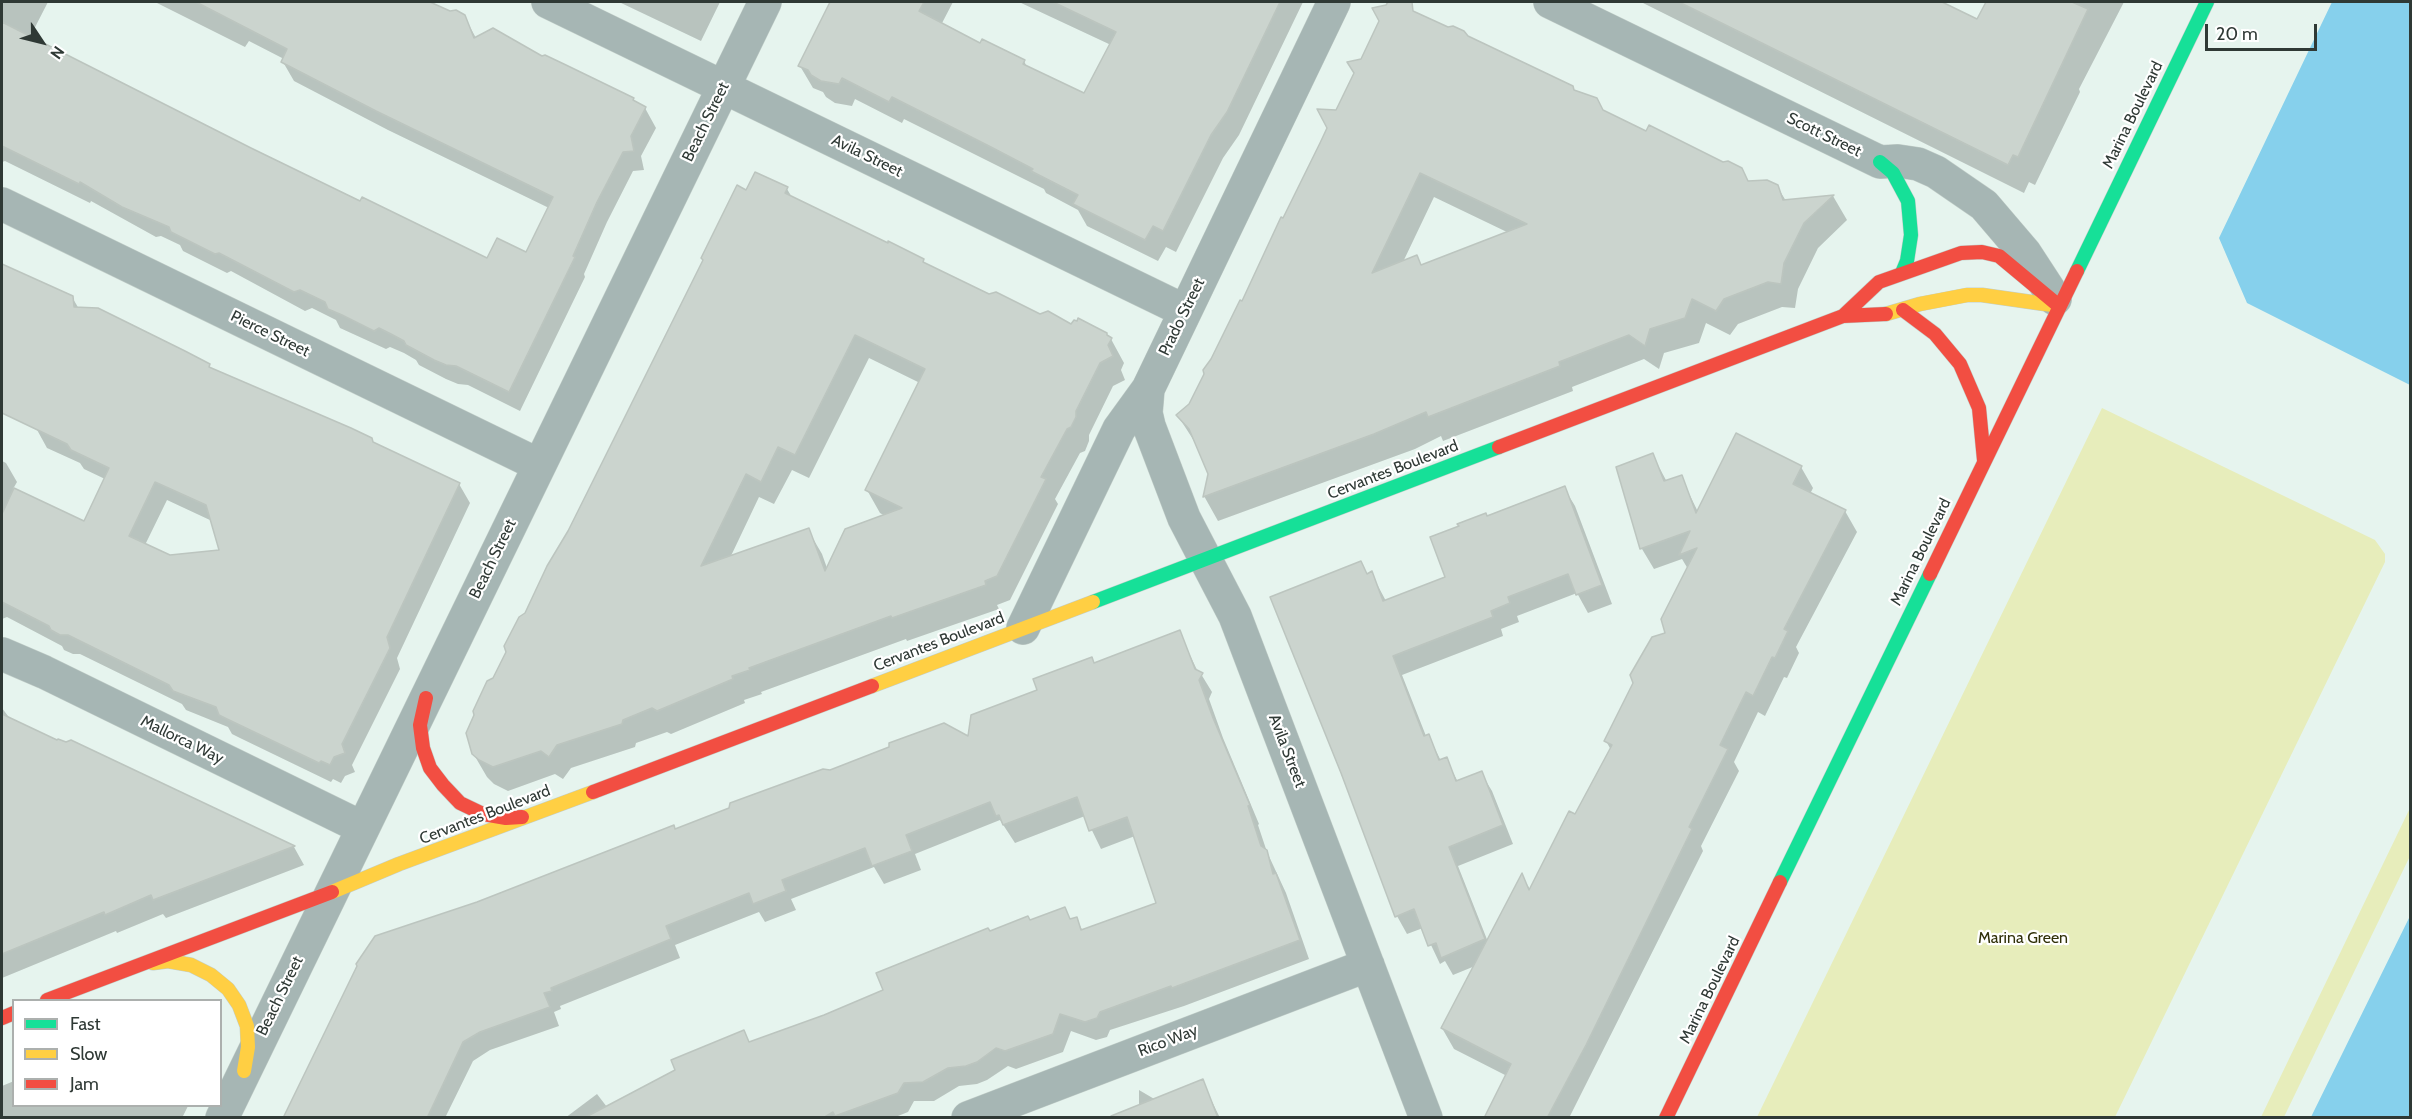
<!DOCTYPE html>
<style>
body{margin:0}
#map{position:relative;width:2412px;height:1119px;overflow:hidden;background:#e6f4ee;font-family:Cabin,sans-serif}
canvas{display:block}
.frame{position:absolute;inset:0;border:3px solid #2f3935;pointer-events:none}
.legend{position:absolute;left:12px;top:999px;width:210px;height:108px;box-sizing:border-box;background:#fff;border:2px solid #acb0ae;margin:0;padding:8px 10px;list-style:none;font-size:18px;color:#2f3935}
.legend li{display:flex;align-items:center;gap:12px;height:30px}
.legend b{width:30px;border:2px solid #acb0ae}
.north{position:absolute;left:12px;top:12px;width:60px;height:60px;-webkit-text-stroke:4px #fff;paint-order:stroke;rotate:125deg;font-size:16px;font-weight:700;line-height:24px;text-align:center;color:#2f3935}
.north::after{content:'';display:block;margin:auto;width:21px;height:27px;background:#2f3935;clip-path:polygon(50% 0,100% 100%,50% 72%,0 100%)}
.scale{position:absolute;left:2205px;top:24px;width:112px;height:27px;box-sizing:border-box;border:3px solid #2f3935;border-top:0;padding-left:8px;font-size:18px;line-height:21px;white-space:nowrap;color:#2f3935;-webkit-text-stroke:4px #fff;paint-order:stroke}
</style>
<div id="map">
<canvas width="2412" height="1119"></canvas>
<div class="frame"></div>
<ul class="legend">
<li><b style="height:8px;background:#16e098"></b>Fast</li>
<li><b style="height:8px;background:#ffcf43"></b>Slow</li>
<li><b style="height:8px;background:#f24e42"></b>Jam</li>
</ul>
<div class="north">N</div>
<div class="scale">20 m</div>
</div>
<script>
const context = document.querySelector('canvas').getContext('2d');
context.lineJoin = 'round';
function fill(path, color) { context.fillStyle = color; context.fill(path, 'evenodd'); }
const toPath = rows => new Path2D(rows.map(r => 'M' + r).join(''));
function stroke(path, color, width, dash) { context.strokeStyle = color; context.lineWidth = width; context.lineCap = dash ? 'butt' : 'round'; context.setLineDash(dash || []); context.stroke(path); }
function label(font, color, halo, rows, align = 'center') {
  context.font = font + ' Cabin,sans-serif'; context.lineWidth = 4.5; context.setLineDash([]); context.textBaseline = 'middle'; context.strokeStyle = halo; context.fillStyle = color; for (const [text, x, y, turn = 0] of rows) {
    context.save(); context.translate(x, y); context.rotate((+turn || 0) * Math.PI / 180); context.textAlign = isNaN(turn) ? turn : align; if (halo) context.strokeText(text, 0, 0); context.fillText(text, 0, 0); context.restore();
  }
}
fill(toPath([
 [2102,408,2375,540,2385,554,2385,562,2115,1117,1757,1117],
 [2410,808,2410,856,2284,1117,2261,1117]
]), '#e7edbb');
fill(toPath([
 [2332,2,2410,2,2410,385,2247,303,2219,238],
 [2410,916,2410,1117,2311,1117]
]), '#86d0ec');
fill(toPath([
 [2,2,48,2,30,37,251,150,488,260,527,254,549,208,388,130,294,81,283,62,284,59,249,41,245,47,155,2,429,2,437,15,464,16,476,38,542,57,633,99,635,103,645,108,656,128,641,156,644,170,633,171,607,222,584,274,585,277,520,411,468,385,458,384,446,379,419,365,416,360,404,353,390,347,386,349,340,328,336,320,312,308,305,311,231,271,227,273,183,251,180,245,161,236,156,237,91,201,90,203,5,161,2,162],
 [619,2,720,2,701,41],
 [831,2,953,2,941,25,981,45,1024,61,1027,67,1084,95,1111,45,1019,2,1303,2,1239,135,1223,158,1176,252,1166,247,1158,261,1087,226,1078,210,1046,193,1044,189,904,119,902,123,855,99,852,106,835,103,826,97,823,92,813,88,800,66],
 [1641,2,1939,2,1978,21,1988,2,2124,2,2079,89,2080,92,2035,185,2029,182,2024,193],
 [1467,37,1574,91,1603,112,1748,182,1777,186,1786,201,1833,196,1847,220,1818,248,1798,289,1795,308,1782,307,1738,324,1730,335,1706,323,1699,343,1664,353,1659,369,1644,359,1572,387,1573,391,1443,441,1441,436,1415,449,1218,521,1204,496,1210,474,1198,447,1178,416,1191,405,1337,112],
 [1434,197,1509,233,1422,266,1416,256,1403,262],
 [787,189,793,199,923,260,926,266,989,296,1040,316,1111,339,1124,363,1121,370,1125,380,1113,386,1089,435,1089,441,1085,451,1080,453,1055,499,1058,504,1010,600,997,605,999,609,907,641,906,639,761,692,762,694,744,700,745,703,671,734,667,732,636,743,635,747,571,768,563,779,555,774,508,791,494,784,487,777,473,753,494,679,747,192],
 [869,358,920,383,867,490,880,513,885,516,827,568,822,554,808,530,730,558,759,497,774,504,792,470,809,478],
 [2,265,72,297,79,309,209,365,211,369,459,484,470,503,397,658,400,669,352,765,355,772,345,776,341,783,333,779,331,782,240,738,232,734,228,727,186,710,182,704,80,654,73,654,64,650,62,646,7,617,2,619,2,461,6,463,17,482,13,489,84,523,105,479,84,469,80,463,47,448,36,428,41,417,2,399],
 [167,500,212,521,221,552,170,557,145,545],
 [1652,454,1667,482,1681,477,1698,512,1801,467,1813,488,1810,494,1845,511,1857,532,1796,647,1799,653,1787,678,1784,677,1765,716,1758,712,1734,762,1739,771,1701,846,1703,851,1569,1118,1486,1118,1507,1076,1454,1049,1442,1028,1475,966,1453,975,1445,961,1440,964,1423,928,1407,934,1397,916,1272,598,1371,573,1386,601,1446,578,1487,518,1564,488,1575,506,1612,604,1588,613,1577,593,1517,616,1519,622,1501,629,1503,636,1402,675,1426,736,1428,735,1441,761,1446,759,1458,782,1481,773,1492,791,1513,844,1458,866,1488,942,1522,876,1531,891,1576,816,1611,750,1606,741,1667,633,1688,569,1682,559,1654,569,1642,549,1618,468],
 [1179,632,1198,672,1201,674,1212,692,1209,699,1223,738,1259,824,1258,825,1267,852,1286,893,1309,959,1184,1006,1110,1030,1107,1037,1096,1040,1071,1031,1063,1052,1016,1069,1008,1066,987,1080,977,1084,959,1086,934,1101,914,1101,908,1112,893,1118,565,1118,597,1094,607,1107,744,1032,750,1043,824,1016,884,991,989,933,1030,922,1064,909,1071,921,1076,919,1083,931,1158,904,1135,836,1101,849,1085,816,1015,843,1000,820,915,854,921,870,884,884,874,867,791,899,796,910,765,922,759,912,675,945,680,958,560,1006,561,1009,554,1012,559,1026,490,1050,473,1061,445,1118,285,1118,478,904,830,771,969,739,1039,691,1094,664],
 [2,708,11,720,66,744,71,742,294,847,304,865,166,918,163,914,117,933,116,931,2,978,2,789,44,772,43,768,2,777],
 [14,1081,14,1106,188,1106,182,1118,2,1118,2,1086],
 [1202,1081,1220,1118,1109,1118,1139,1105,1139,1090,1156,1100]
]), '#0003');
const building = toPath([
 [196,2,430,2,450,11,456,10,465,15,474,38,493,28,542,56,545,55,566,65,634,98,633,100,646,107,631,136,634,151,623,152,597,202,573,256,575,257,509,392,456,366,446,365,434,360,406,345,404,341,391,334,379,328,374,331,342,315,328,309,325,302,300,290,294,292,219,253,215,254,171,232,169,227,122,207,80,182,79,184,2,146,2,22,251,148,360,201,362,197,487,258,497,238,526,252,553,197,376,111,281,62,287,49,196,2],
 [830,2,924,2,919,11,980,43,982,39,1025,60,1023,64,1084,93,1116,32,1053,2,1280,2,1227,112,1211,135,1163,231,1153,226,1145,240,1073,204,1078,195,1031,171,1033,169,989,146,892,97,889,102,842,78,839,84,821,81,811,75,808,70,798,66,830,2],
 [1388,2,1412,2,1413,11,1448,27,1453,26,1464,31,1468,36,1573,86,1574,90,1597,98,1603,110,1646,131,1649,125,1723,162,1728,161,1742,168,1748,181,1767,180,1778,185,1783,200,1834,195,1804,223,1784,263,1781,284,1768,282,1724,299,1716,311,1692,299,1685,318,1650,329,1645,346,1629,335,1559,362,1560,366,1428,417,1426,412,1374,434,1203,497,1208,474,1189,429,1176,415,1189,404,1204,374,1203,370,1211,359,1240,300,1242,301,1281,217,1283,218,1320,143,1327,128,1317,109,1336,110,1354,73,1347,62,1361,59,1379,21,1372,8,1386,5,1388,2],
 [1420,173,1527,224,1421,265,1417,255,1372,273,1420,173],
 [1679,2,1942,2,1977,19,1986,2,2072,2,2088,9,2018,157,2013,155,2008,165,1679,2],
 [755,172,788,187,785,193,888,243,888,241,924,259,923,262,989,294,996,292,1040,314,1048,311,1071,324,1074,320,1077,321,1078,318,1107,333,1107,335,1112,338,1108,345,1113,356,1100,363,1076,411,1076,417,1071,427,1067,429,1041,477,1046,479,997,576,985,581,986,585,892,618,891,616,749,668,750,670,732,676,733,679,657,711,652,708,623,720,622,724,557,745,549,757,541,751,493,767,479,760,472,754,466,733,474,715,473,711,487,681,493,678,506,652,504,646,519,617,525,613,547,566,568,531,703,260,701,258,737,185,746,190,755,172],
 [855,335,925,369,865,490,902,508,845,529,825,571,809,528,701,566,746,474,761,482,778,447,795,455,855,335],
 [2,264,73,296,74,307,98,308,185,351,210,364,209,367,351,428,372,438,373,442,460,483,387,637,390,648,342,744,345,753,334,757,330,765,321,761,319,763,227,719,219,715,216,707,173,691,169,685,68,635,60,635,51,630,49,626,2,602,2,514,14,488,84,521,109,468,71,450,67,444,2,413,2,264],
 [155,482,206,505,219,550,170,555,129,536,155,482],
 [1736,433,1802,466,1793,484,1846,510,1784,629,1788,631,1775,658,1772,657,1753,696,1746,692,1720,745,1728,749,1689,827,1692,829,1586,1045,1547,1118,1484,1118,1511,1064,1441,1028,1522,873,1529,890,1569,811,1575,814,1612,745,1604,741,1633,683,1630,675,1652,637,1665,633,1661,619,1697,548,1679,555,1690,531,1640,549,1616,467,1653,453,1664,481,1682,475,1696,513,1736,433],
 [1565,486,1602,585,1576,595,1568,574,1508,597,1510,603,1491,611,1493,617,1393,656,1424,736,1429,734,1439,760,1447,757,1456,781,1482,771,1503,825,1449,847,1485,939,1441,958,1436,943,1428,946,1414,909,1395,917,1341,773,1270,597,1361,561,1367,574,1372,571,1383,601,1445,577,1430,537,1459,526,1457,524,1486,513,1487,516,1565,486],
 [1180,630,1195,669,1203,673,1199,680,1213,718,1250,805,1248,806,1261,846,1267,850,1273,874,1276,873,1300,940,1172,988,1171,986,1100,1012,1097,1018,1085,1022,1060,1014,1053,1034,1005,1051,996,1048,977,1062,966,1066,948,1068,923,1082,904,1083,898,1093,835,1116,833,1112,823,1118,584,1118,675,1070,671,1060,744,1030,749,1042,824,1015,883,990,876,973,988,928,990,931,1028,916,1030,920,1065,907,1070,919,1077,917,1081,930,1156,903,1127,817,1089,831,1077,797,1003,825,999,815,996,816,990,802,906,835,912,851,872,866,865,848,782,880,786,891,753,904,749,893,666,926,671,939,551,988,552,991,544,993,550,1007,480,1032,463,1042,427,1118,283,1118,357,966,356,964,375,936,477,902,674,825,675,829,729,808,730,803,823,769,830,770,889,747,889,743,944,723,968,736,971,715,1037,690,1033,679,1092,657,1094,663,1180,630],
 [2,714,57,740,58,739,66,742,71,740,295,846,153,900,151,895,105,915,104,912,2,954,2,714],
 [1203,1079,1218,1118,1112,1118,1111,1116,1203,1079]
]);
fill(building, '#cbd4ce');
stroke(building, '#bcc5bf', 1.5);
const street = toPath([
 [548,2,1185,311],
 [1550,2,1880,162,1898,161,1918,164,1936,172,1984,205,2025,253,2055,299],
 [2,204,539,465],
 [1148,389,1146,413,1149,426,1184,518,1235,616,1426,1118],
 [1023,628,1119,429,1148,389,1334,2],
 [2,654,44,672,363,828],
 [222,1118,765,2],
 [968,1118,1368,965]
]);
const fast = toPath([
 [1880,162,1893,173,1908,201,1911,235,1907,261,1902,273],
 [2077,271,2207,2],
 [1093,602,1499,447],
 [1780,882,1930,574]
]);
const slow = toPath([
 [1886,314,1920,304,1967,295,1982,295,2059,306],
 [872,686,1093,602],
 [332,892,399,864,593,792],
 [153,963,168,961,191,965,211,975,228,989,239,1005,247,1026,248,1047,244,1071]
]);
const jam = toPath([
 [1903,310,1935,334,1960,364,1979,408,1984,460],
 [1843,316,1879,282,1961,253,1982,252,1999,256,2059,306],
 [1499,447,1843,316,1886,314],
 [1930,574,2077,271],
 [426,698,420,725,423,748,430,768,443,785,460,803,483,814,506,818,522,817],
 [593,792,872,686],
 [47,1000,332,892],
 [2,1018,14,1013],
 [1666,1118,1780,882]
]);
stroke(street, '#c2cec9', 34);
stroke(fast, '#c2cec9', 15);
stroke(slow, '#c2cec9', 15);
stroke(jam, '#c2cec9', 15);
stroke(street, '#a6b6b4', 33);
stroke(fast, '#16e098', 14);
stroke(slow, '#ffcf43', 14);
stroke(jam, '#f24e42', 14);
label('16px', '#2f3935', '#fff', [
 ["Marina Boulevard",2133,115,-64],
 ["Beach Street",706,122,-64],
 ["Scott Street",1824,135,26],
 ["Avila Street",867,156,26],
 ["Prado Street",1182,317,-64],
 ["Pierce Street",270,334,26],
 ["Cervantes Boulevard",1393,470,-21],
 ["Marina Boulevard",1921,552,-64],
 ["Beach Street",493,559,-64],
 ["Cervantes Boulevard",939,642,-21],
 ["Mallorca Way",182,740,26],
 ["Avila Street",1287,751,69],
 ["Cervantes Boulevard",485,815,-21],
 ["Marina Boulevard",1710,990,-64],
 ["Beach Street",280,996,-64],
 ["Rico Way",1168,1041,-21]
]);
label('16px', '#303009', '#fff', [
 ["Marina Green",2023,938]
]);
</script>
